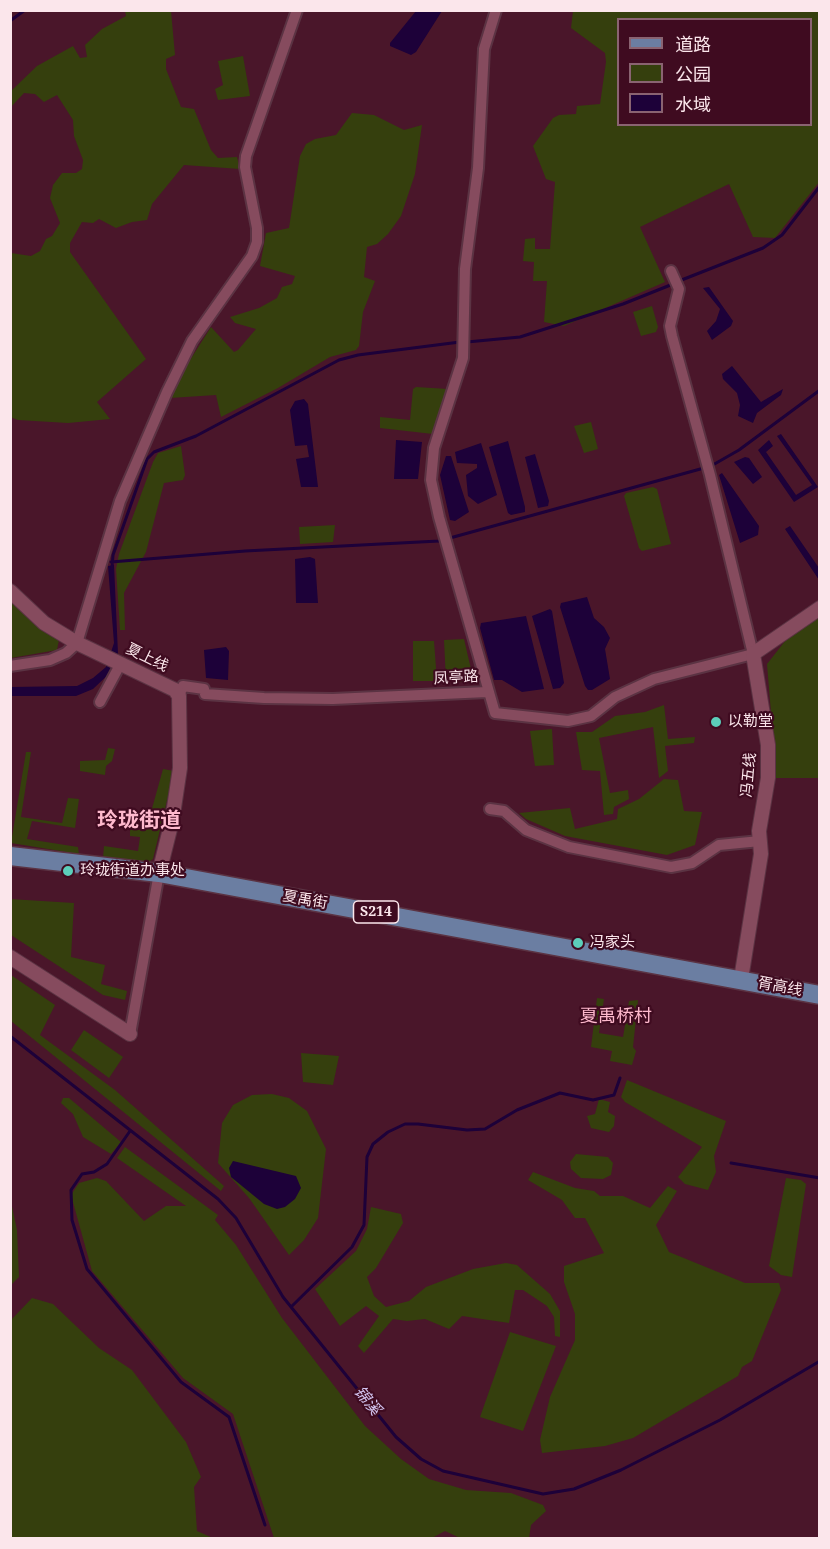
<!DOCTYPE html>
<meta charset="utf-8">
<style>
body{margin:0}
#map{position:relative;width:830px;height:1549px;overflow:hidden;background:#4a162a;font-family:"Noto Serif","Noto Sans SC",serif}
canvas{display:block}
.frame{position:absolute;inset:0;border:12px solid #fbe6eb;pointer-events:none}
.legend{position:absolute;left:617px;top:18px;width:195px;height:108px;box-sizing:border-box;background:#3f0b20;border:2px solid #8a6371;margin:0;padding:8px 10px;list-style:none;font-size:18px;color:#fbe6eb}
.legend li{display:flex;align-items:center;gap:12px;height:30px}
.legend b{width:30px;border:2px solid #8a6371}
</style>
<div id="map">
<canvas width="830" height="1549"></canvas>
<div class="frame"></div>
<ul class="legend">
<li><b style="height:8px;background:#6b7ea2"></b>道路</li>
<li><b style="height:16px;background:#353f0d"></b>公园</li>
<li><b style="height:16px;background:#1d0139"></b>水域</li>
</ul>
</div>
<script>
const context = document.querySelector('canvas').getContext('2d');
context.lineJoin = 'round';
function fill(path, color) { context.fillStyle = color; context.fill(path, 'evenodd'); }
const toPath = rows => new Path2D(rows.map(r => 'M' + r).join(''));
function stroke(path, color, width, dash) { context.strokeStyle = color; context.lineWidth = width; context.lineCap = dash ? 'butt' : 'round'; context.setLineDash(dash || []); context.stroke(path); }
function label(font, color, halo, rows, align = 'center') {
  context.font = font + ' "Noto Serif","Noto Sans SC",serif'; context.lineWidth = 4.5; context.setLineDash([]); context.textBaseline = 'middle'; context.strokeStyle = halo; context.fillStyle = color; for (const [text, x, y, turn = 0] of rows) {
    context.save(); context.translate(x, y); context.rotate((+turn || 0) * Math.PI / 180); context.textAlign = isNaN(turn) ? turn : align; if (halo) context.strokeText(text, 0, 0); context.fillText(text, 0, 0); context.restore();
  }
}
fill(toPath([
 [125,11,171,11,175,55,166,59,166,69,181,107,194,109,211,150,218,158,237,157,240,169,184,165,152,204,147,220,132,222,116,228,99,219,93,223,82,222,70,243,70,252,146,359,97,402,110,419,68,423,18,420,10,417,11,253,31,256,40,251,46,239,52,236,60,223,50,198,53,185,62,173,76,173,82,169,83,160,74,136,73,120,57,95,44,102,35,94,24,93,11,107,11,91,37,66,73,46,80,58,87,57,85,45,102,29,126,16],
 [573,11,819,11,820,181,775,238,753,237,729,184,640,227,665,282,564,326,544,322,547,281,533,281,534,262,523,261,525,239,535,238,535,249,550,249,555,182,546,179,533,146,553,118,559,115,576,114,577,106,600,104,606,62,605,53,571,28],
 [618,20,810,20,810,124,618,124],
 [243,56,250,96,218,100,215,89,223,85,218,61],
 [352,113,374,115,404,130,422,125,415,174,401,216,388,234,377,244,367,247,364,277,375,281,363,312,359,346,356,350,330,357,278,388,221,417,216,395,170,398,183,371,211,327,234,352,238,350,256,329,235,323,230,317,259,308,277,298,282,287,292,284,295,276,260,266,266,233,289,228,300,156,306,144,315,139,336,135],
 [652,306,658,327,656,332,641,336,633,312],
 [416,387,448,389,433,434,380,428,380,417,410,420,413,389],
 [591,422,598,449,584,453,574,426],
 [181,446,185,475,183,480,164,483,146,552,124,593,125,630,120,630,116,569,119,554,153,462,158,453],
 [653,487,657,489,671,544,642,551,639,548,624,496,626,493],
 [335,525,333,542,300,544,299,527],
 [10,601,59,640,57,650,11,658],
 [819,615,819,778,774,778,775,761,767,664,789,636],
 [464,639,474,682,446,681,444,640],
 [413,641,434,641,437,681,413,681],
 [664,705,668,739,695,737,694,743,665,746,668,771,659,778,653,727,599,738,610,793,628,790,629,799,614,807,613,814,604,815,600,771,582,770,576,732,592,732,615,716,645,712],
 [552,729,554,765,535,766,530,731],
 [108,748,115,749,112,761,106,766,105,775,80,771,80,761,105,760],
 [26,752,31,752,21,817,62,823,68,798,79,799,75,828,32,821,27,839,78,847,79,854,11,843],
 [163,769,174,771,153,859,147,863,103,858,104,846,138,851,140,837,130,836,130,830,146,830],
 [664,779,678,780,684,811,702,812,695,845,667,855,565,836,526,819,519,813,570,808,575,829,617,819,618,809,639,799],
 [10,899,74,903,71,957,105,965,101,984,127,991,125,1000,103,995,11,935],
 [11,975,55,1005,40,1035,115,1090,224,1186,221,1191,11,1021],
 [597,998,604,999,599,1033,623,1037,629,1001,638,1000,633,1047,636,1051,632,1065,610,1061,612,1051,591,1047],
 [84,1030,123,1057,109,1078,71,1050],
 [301,1053,339,1056,333,1085,303,1082],
 [627,1080,726,1121,714,1156,716,1172,708,1190,685,1184,678,1177,702,1147,625,1102,621,1097],
 [272,1094,289,1098,307,1111,326,1149,318,1218,304,1240,289,1255,249,1198,218,1163,222,1123,233,1105,252,1095],
 [63,1098,69,1098,121,1142,111,1154,83,1137,73,1114,61,1103],
 [599,1099,610,1102,608,1112,615,1116,614,1126,609,1132,591,1128,587,1116,595,1114],
 [125,1147,218,1215,215,1220,236,1245,282,1318,365,1426,401,1459,429,1479,466,1490,511,1493,543,1505,546,1511,531,1525,529,1538,460,1538,445,1531,432,1538,274,1538,233,1414,183,1378,92,1271,71,1195,79,1183,97,1178,106,1181,144,1221,166,1206,186,1206,117,1158],
 [576,1154,608,1157,613,1163,611,1175,603,1179,581,1178,571,1169,570,1162],
 [533,1172,575,1188,594,1191,600,1196,623,1196,650,1208,668,1186,677,1191,656,1225,669,1252,745,1283,779,1283,781,1290,752,1361,742,1367,738,1376,633,1438,605,1446,542,1453,540,1440,550,1397,575,1340,575,1314,564,1282,564,1266,604,1253,585,1218,575,1218,562,1200,528,1180],
 [786,1178,801,1180,806,1184,792,1277,781,1275,769,1266],
 [10,1197,17,1230,19,1277,11,1285],
 [371,1207,401,1214,403,1223,376,1268,367,1277,374,1296,386,1307,409,1301,426,1287,473,1269,506,1263,517,1265,550,1294,560,1311,560,1337,555,1336,554,1317,547,1306,523,1290,515,1290,509,1323,462,1316,449,1329,425,1319,407,1321,393,1319,364,1353,358,1346,379,1316,366,1306,340,1326,315,1289,356,1251,367,1229],
 [32,1298,53,1304,99,1348,132,1370,186,1442,201,1477,194,1487,197,1531,213,1538,11,1538,11,1320],
 [510,1332,556,1346,523,1431,480,1417]
]), '#353f0d');
fill(toPath([
 [416,11,442,11,416,52,411,55,390,46,390,43],
 [709,287,733,321,731,326,712,340,707,331,716,321,720,309,703,288],
 [732,366,761,402,783,389,781,395,757,413,753,423,738,416,740,405,737,393,723,379,722,374],
 [304,399,308,404,318,487,301,487,296,459,309,457,307,445,295,446,290,410,295,401],
 [781,434,818,487,794,502,758,450,769,440,773,446,766,452,796,495,812,485,777,436],
 [396,440,422,442,418,479,394,479],
 [508,441,525,507,525,512,511,515,508,513,489,447],
 [481,443,497,495,478,504,468,496,466,475,477,468,477,464,457,463,455,452],
 [535,454,549,501,548,506,538,508,525,457],
 [446,456,451,456,469,512,455,521,450,520,440,475],
 [745,457,749,458,762,477,753,484,734,462],
 [722,473,759,526,758,535,740,543,719,475],
 [790,526,819,568,819,580,785,529],
 [310,557,315,559,318,603,296,603,295,559],
 [114,565,118,654,112,671,93,689,76,696,11,696,11,687,77,686,93,678,106,667,114,643,108,566],
 [587,597,594,618,604,627,610,638,605,649,610,679,592,690,588,690,585,686,560,607,561,603],
 [550,609,552,611,564,683,560,688,553,689,532,616],
 [526,616,544,689,522,692,502,680,494,680,480,628,481,623],
 [226,647,229,651,228,680,206,678,204,650],
 [233,1161,296,1176,301,1188,295,1199,285,1207,277,1209,264,1204,231,1177,229,1168]
]), '#1d0139');
stroke(toPath([
 [10,21,25,10],
 [679,281,763,248,782,235,820,186],
 [467,342,520,337,623,304,673,284],
 [711,466,739,450,820,390],
 [111,562,245,551,439,541,704,468],
 [112,568,113,555,147,459,154,452,196,436,339,360,358,355,460,342],
 [10,1036,218,1199,236,1218,283,1297,396,1437,421,1459,443,1471,543,1494,574,1489,621,1470,720,1420,820,1361],
 [130,1131,107,1164,94,1172,82,1174,71,1190,72,1220,87,1269,181,1382,229,1417,265,1525],
 [731,1163,820,1178],
 [291,1307,352,1247,364,1225,367,1157,373,1144,388,1132,405,1124,418,1124,467,1130,485,1129,517,1110,560,1093,593,1100,614,1095,620,1078]
]), '#1d0139', 3);
const minor = toPath([
 [496,10,484,49,478,168,465,269,463,358,434,448,431,480,439,517,495,713,568,721,591,716,615,697,654,679,753,654,710,475,672,336,670,326,679,289,671,271],
 [10,666,50,660,66,653,77,643,120,501,167,392,192,341,252,256,257,242,257,228,245,167,246,156,297,10],
 [179,696,183,686,204,689,205,694,264,698,333,699,487,692],
 [100,702,121,663],
 [490,809,504,811,526,830,569,847,671,867,692,863,719,845,760,841],
 [130,1034,159,873]
]);
const tertiary = toPath([
 [10,591,44,623,77,643,175,690,179,696,180,768,172,821,159,873],
 [10,957,130,1034],
 [741,979,761,854,759,831,768,778,768,745,753,654,820,608]
]);
const primary = toPath([
 [10,856,159,873,820,995]
]);
stroke(minor, '#5b3343', 14);
stroke(tertiary, '#5b3343', 16);
stroke(primary, '#5b3343', 21);
stroke(minor, '#864b5e', 10);
stroke(tertiary, '#864b5e', 14);
stroke(primary, '#6b7ea2', 18);
for (const [x, y, r, color] of [
 [716,722,6,"#5cceba"],
 [68,871,6,"#5cceba"],
 [578,943,6,"#5cceba"]
]) { const dot = new Path2D(); dot.arc(x, y, r, 0, 2 * Math.PI); context.fillStyle = color; context.fill(dot); stroke(dot, '#3f0b20', 2); }
for (const [x, y, w] of [
 [376,912,45]
]) { const box = new Path2D(); box.roundRect(x - w / 2, y - 11, w, 22, 4.5); context.fillStyle = '#3f0b20'; context.fill(box); stroke(box, '#fbe6eb', 1.5); }
label('bold 14px', '#fbe6eb', null, [
 ["S214",376,912]
]);
label('15px', '#fbe6eb', '#3f0b20', [
 ["夏上线",147,658,26],
 ["凤亭路",456,678,-3],
 ["冯五线",749,775,-85],
 ["夏禹街",305,900,10],
 ["胥高线",780,987,11]
]);
label('15px', '#fbe6eb', '#3f0b20', [
 ["以勒堂",728,722],
 ["玲珑街道办事处",80,871],
 ["冯家头",590,943]
], 'left');
label('italic 16px', '#d2c4ef', '#3f0b20', [
 ["锦溪",367,1401,51]
]);
label('18px', '#feb9cd', '#3f0b20', [
 ["夏禹桥村",616,1017]
]);
label('bold 21px', '#feb9cd', '#3f0b20', [
 ["玲珑街道",139,821]
]);
</script>
